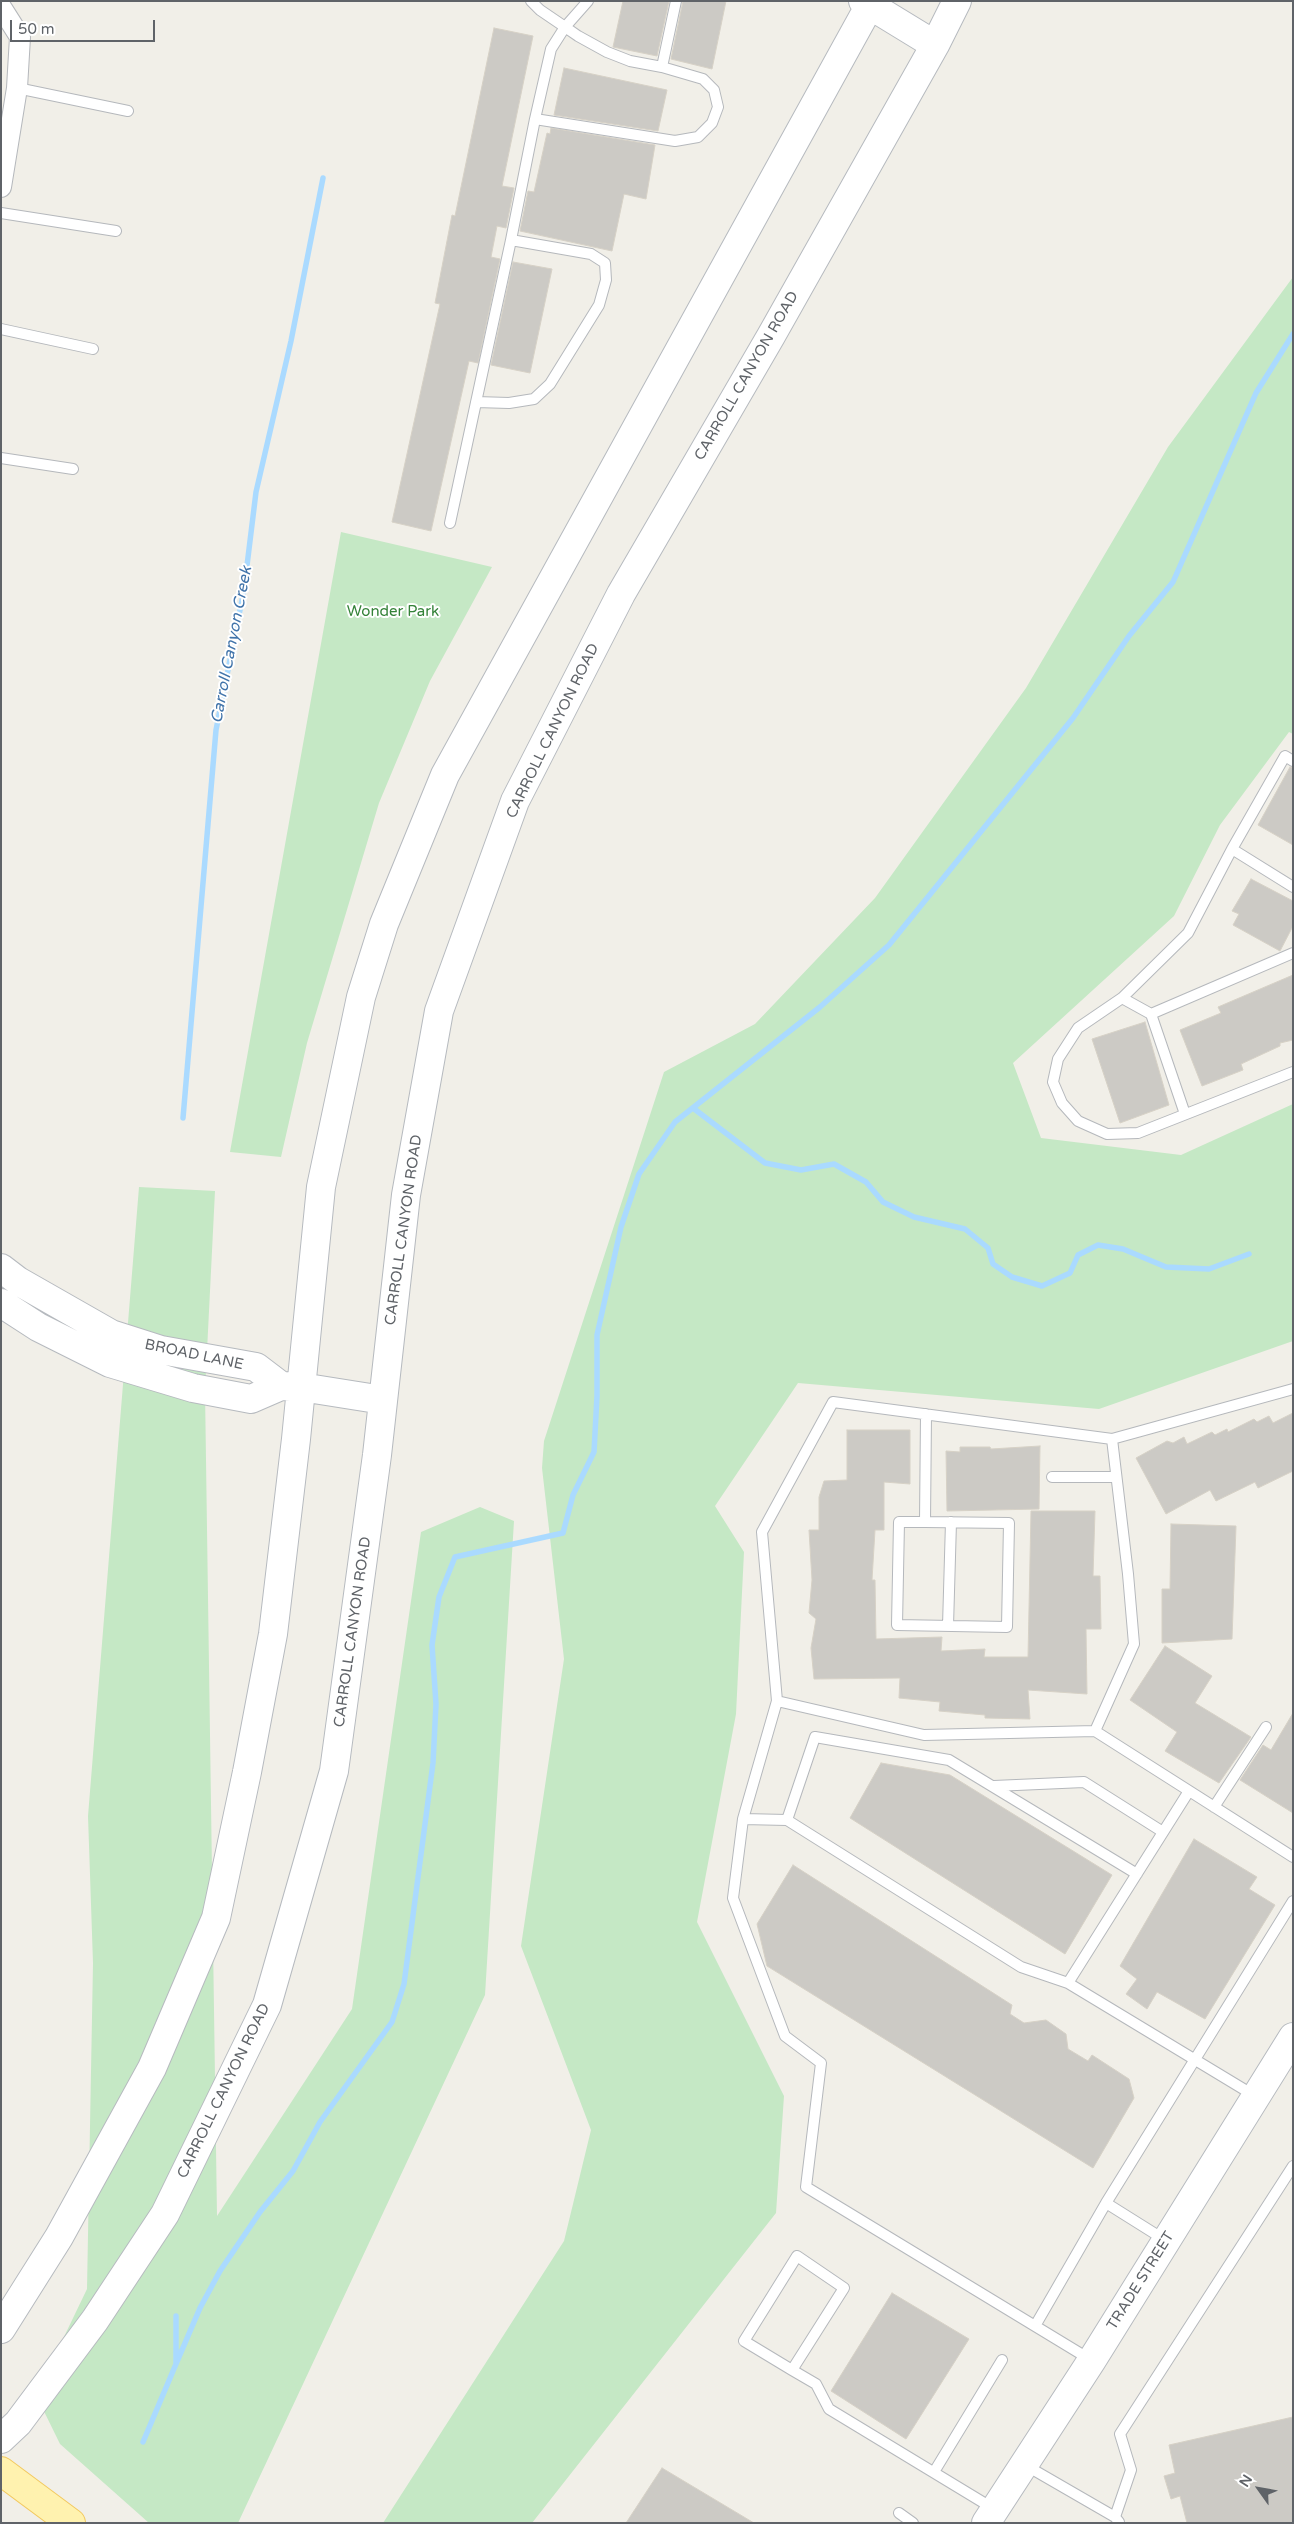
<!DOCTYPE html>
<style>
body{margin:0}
#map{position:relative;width:1294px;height:2524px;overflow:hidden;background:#f1efe8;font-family:"Varela Round",sans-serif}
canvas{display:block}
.frame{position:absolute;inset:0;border:2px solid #5f6368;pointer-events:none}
.north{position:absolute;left:1234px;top:2464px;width:50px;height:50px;-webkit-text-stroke:4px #fff;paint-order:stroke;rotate:302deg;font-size:14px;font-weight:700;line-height:20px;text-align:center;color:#5f6368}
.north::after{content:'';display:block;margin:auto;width:18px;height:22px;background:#5f6368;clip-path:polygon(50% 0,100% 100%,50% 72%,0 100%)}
.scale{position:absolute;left:10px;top:20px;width:145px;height:22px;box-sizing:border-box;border:2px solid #5f6368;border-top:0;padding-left:6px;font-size:15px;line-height:18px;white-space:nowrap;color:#5f6368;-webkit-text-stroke:4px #fff;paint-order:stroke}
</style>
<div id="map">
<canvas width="1294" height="2524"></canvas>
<div class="frame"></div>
<div class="north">N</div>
<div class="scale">50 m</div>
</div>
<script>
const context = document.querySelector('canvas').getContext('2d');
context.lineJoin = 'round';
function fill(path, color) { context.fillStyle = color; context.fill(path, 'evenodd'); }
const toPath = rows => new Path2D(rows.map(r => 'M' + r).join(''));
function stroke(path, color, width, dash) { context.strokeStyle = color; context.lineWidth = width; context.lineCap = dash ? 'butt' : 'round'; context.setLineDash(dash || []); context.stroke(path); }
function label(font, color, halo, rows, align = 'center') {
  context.font = font + ' "Varela Round",sans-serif'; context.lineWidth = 4; context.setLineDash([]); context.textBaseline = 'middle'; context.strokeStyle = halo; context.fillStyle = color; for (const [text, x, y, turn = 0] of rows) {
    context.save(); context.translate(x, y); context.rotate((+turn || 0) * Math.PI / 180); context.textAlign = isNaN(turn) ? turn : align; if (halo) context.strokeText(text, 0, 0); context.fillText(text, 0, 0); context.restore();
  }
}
fill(toPath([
 [1293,277,1293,734,1289,732,1220,825,1174,916,1013,1063,1041,1138,1181,1155,1293,1104,1293,1341,1099,1409,798,1383,715,1506,744,1552,736,1714,697,1922,784,2096,776,2213,532,2523,383,2523,564,2241,591,2130,521,1946,564,1659,542,1468,544,1441,664,1072,755,1024,875,898,1026,688,1168,447],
 [341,532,492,567,430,681,379,803,307,1043,281,1157,230,1152],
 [139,1187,215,1191,205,1391,217,2216,352,2009,421,1532,480,1507,514,1521,485,1995,238,2523,149,2523,60,2444,36,2395,87,2289,93,1963,88,1816]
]), '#c5e8c5');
stroke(toPath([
 [693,1108,765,1163,801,1170,834,1164,866,1182,883,1202,914,1217,965,1229,988,1248,993,1264,1012,1277,1042,1286,1070,1273,1078,1255,1098,1245,1123,1249,1166,1267,1209,1269,1249,1254],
 [183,1118,216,730,244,590,256,492,291,341,323,178],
 [176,2364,200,2308,220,2271,260,2212,293,2171,320,2122,392,2022,404,1984,433,1763,436,1704,432,1645,439,1597,455,1557,563,1533,573,1495,594,1452,597,1396,597,1335,621,1227,639,1174,675,1122,820,1007,889,945,1073,718,1129,636,1173,582,1256,393,1293,334],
 [143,2442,176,2364,176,2316]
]), '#aadaff', 5.5);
const building = toPath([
 [623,1,669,1,657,56,613,47,623,1],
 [683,1,726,1,712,69,671,59,683,1],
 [494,28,533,36,502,186,514,188,506,228,497,226,491,257,500,259,478,363,469,361,431,531,392,522,440,304,435,303,452,215,455,216,494,28],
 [564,68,667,90,658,131,554,115,564,68],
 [551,128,655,145,646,199,624,194,612,251,520,231,528,191,534,192,547,133,550,134,551,128],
 [513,262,552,269,530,373,491,365,513,262],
 [1290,767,1293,768,1293,845,1258,825,1290,767],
 [1251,879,1293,901,1293,926,1280,951,1233,925,1239,914,1232,911,1251,879],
 [1293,975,1293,1040,1280,1043,1280,1046,1241,1064,1243,1070,1202,1086,1180,1030,1221,1013,1218,1007,1293,975],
 [1145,1022,1169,1105,1120,1123,1092,1039,1145,1022],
 [1293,1413,1293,1471,1258,1488,1255,1482,1216,1501,1210,1490,1166,1514,1136,1458,1167,1441,1173,1443,1184,1437,1187,1444,1212,1432,1215,1435,1227,1429,1228,1432,1254,1419,1257,1422,1269,1416,1273,1423,1293,1413],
 [847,1430,910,1430,910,1484,884,1482,884,1530,875,1530,872,1580,875,1580,876,1639,942,1637,941,1651,985,1649,984,1657,1028,1657,1031,1511,1095,1511,1093,1576,1100,1576,1101,1629,1086,1629,1087,1694,1028,1690,1030,1719,985,1718,985,1715,939,1711,940,1702,899,1698,900,1678,814,1679,811,1648,816,1619,809,1613,812,1580,809,1530,819,1530,819,1497,824,1481,847,1480,847,1430],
 [1040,1446,1039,1509,947,1511,946,1451,960,1452,960,1447,990,1447,991,1449,1040,1446],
 [1171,1524,1236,1526,1232,1639,1162,1643,1162,1589,1170,1589,1171,1524],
 [1165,1646,1212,1676,1195,1703,1251,1737,1219,1783,1165,1751,1177,1732,1130,1700,1165,1646],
 [1293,1713,1293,1813,1240,1780,1263,1745,1271,1750,1293,1713],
 [881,1763,950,1775,1112,1875,1065,1954,850,1818,881,1763],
 [1194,1839,1257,1877,1249,1889,1275,1905,1205,2019,1157,1992,1147,2009,1126,1994,1137,1979,1120,1966,1194,1839],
 [793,1865,1012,2005,1010,2014,1024,2023,1046,2020,1066,2034,1068,2049,1088,2061,1092,2055,1129,2079,1134,2098,1093,2168,767,1966,757,1924,793,1865],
 [892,2293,969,2339,906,2439,831,2391,892,2293],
 [1293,2417,1293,2523,1187,2523,1180,2496,1171,2499,1164,2476,1175,2473,1169,2445,1293,2417],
 [662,2468,754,2523,626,2523,662,2468]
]);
fill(building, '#cccac5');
stroke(building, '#d6d1c6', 1);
const lane = toPath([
 [531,1,540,10,565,27,578,36,607,52,630,61,662,67,703,79,714,90,718,107,712,123,698,137,675,141,535,119,551,49,565,27,588,1],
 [662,67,676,1],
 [17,88,128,111],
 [1,213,116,231],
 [1,329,93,349],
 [476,402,509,403,534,399,550,384,599,305,606,280,605,263,591,254,511,240],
 [1,458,73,469],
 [450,523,511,240,535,119],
 [1293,761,1285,756,1232,849,1293,887],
 [1293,953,1151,1014,1122,998,1078,1028,1058,1059,1053,1082,1062,1103,1078,1121,1107,1134,1138,1133,1293,1072],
 [1122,998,1188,933,1232,849],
 [1151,1014,1185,1114],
 [1112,1439,1293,1389],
 [1052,1477,1116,1477],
 [925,1522,899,1522,897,1625,1007,1627,1009,1523,925,1522,926,1414],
 [948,1626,951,1522],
 [777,1701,762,1532,833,1402,1112,1439,1128,1574,1134,1644,1095,1731],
 [994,1786,1084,1782,1163,1832],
 [1214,1807,1266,1727],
 [743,1819,733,1898,785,2036,821,2063,806,2187,1035,2326,1106,2203,1293,1901],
 [787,1820,815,1737,949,1760,1137,1874],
 [1068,1983,1189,1791],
 [1255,2096,1068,1983,1021,1967,787,1820,743,1819,777,1701,924,1735,1095,1731,1293,1857],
 [1106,2203,1165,2240],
 [1035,2326,1091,2360],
 [792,2370,844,2288,797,2256,744,2341,792,2370,816,2384,829,2409,994,2509],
 [1025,2465,1115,2517,1119,2522],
 [934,2472,1002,2360],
 [899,2513,913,2523],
 [1115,2517,1131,2470,1120,2434,1293,2166]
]);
const street = toPath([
 [1,7,20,37,17,88,1,187]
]);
const secondary = toPath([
 [863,1,935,45],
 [1,1268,18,1281,111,1334,161,1350,256,1367,281,1386],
 [1,1303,38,1327,110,1363,193,1388,251,1399,281,1386,301,1387,383,1400],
 [1,2329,59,2237,152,2068,216,1918,247,1772,273,1634,296,1439,321,1187,361,997,384,924,445,775,872,1],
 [1,2439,18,2423,95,2320,165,2214,267,2005,334,1771,377,1455,406,1195,439,1011,515,801,621,594,771,336,935,45,957,1],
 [986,2523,1092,2360,1293,2037]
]);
const primary = toPath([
 [1,2471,71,2523]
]);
stroke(lane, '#b5b8bc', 12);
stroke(street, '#b5b8bc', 22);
stroke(secondary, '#b6babf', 30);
stroke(primary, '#f2c960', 30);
stroke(lane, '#fff', 10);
stroke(street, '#fff', 20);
stroke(secondary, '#fff', 28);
stroke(primary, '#fff2af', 28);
label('15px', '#5f6368', '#fff', [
 ["CARROLL CANYON ROAD",747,376,-60],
 ["CARROLL CANYON ROAD",553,731,-64],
 ["CARROLL CANYON ROAD",404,1230,-82],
 ["BROAD LANE",194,1355,12],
 ["CARROLL CANYON ROAD",353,1632,-82],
 ["CARROLL CANYON ROAD",224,2091,-64],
 ["TRADE STREET",1141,2281,-58]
]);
label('15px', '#348238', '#fff', [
 ["Wonder Park",393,612]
]);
label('italic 16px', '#4174aa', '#fff', [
 ["Carroll Canyon Creek",232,645,-79]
]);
</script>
